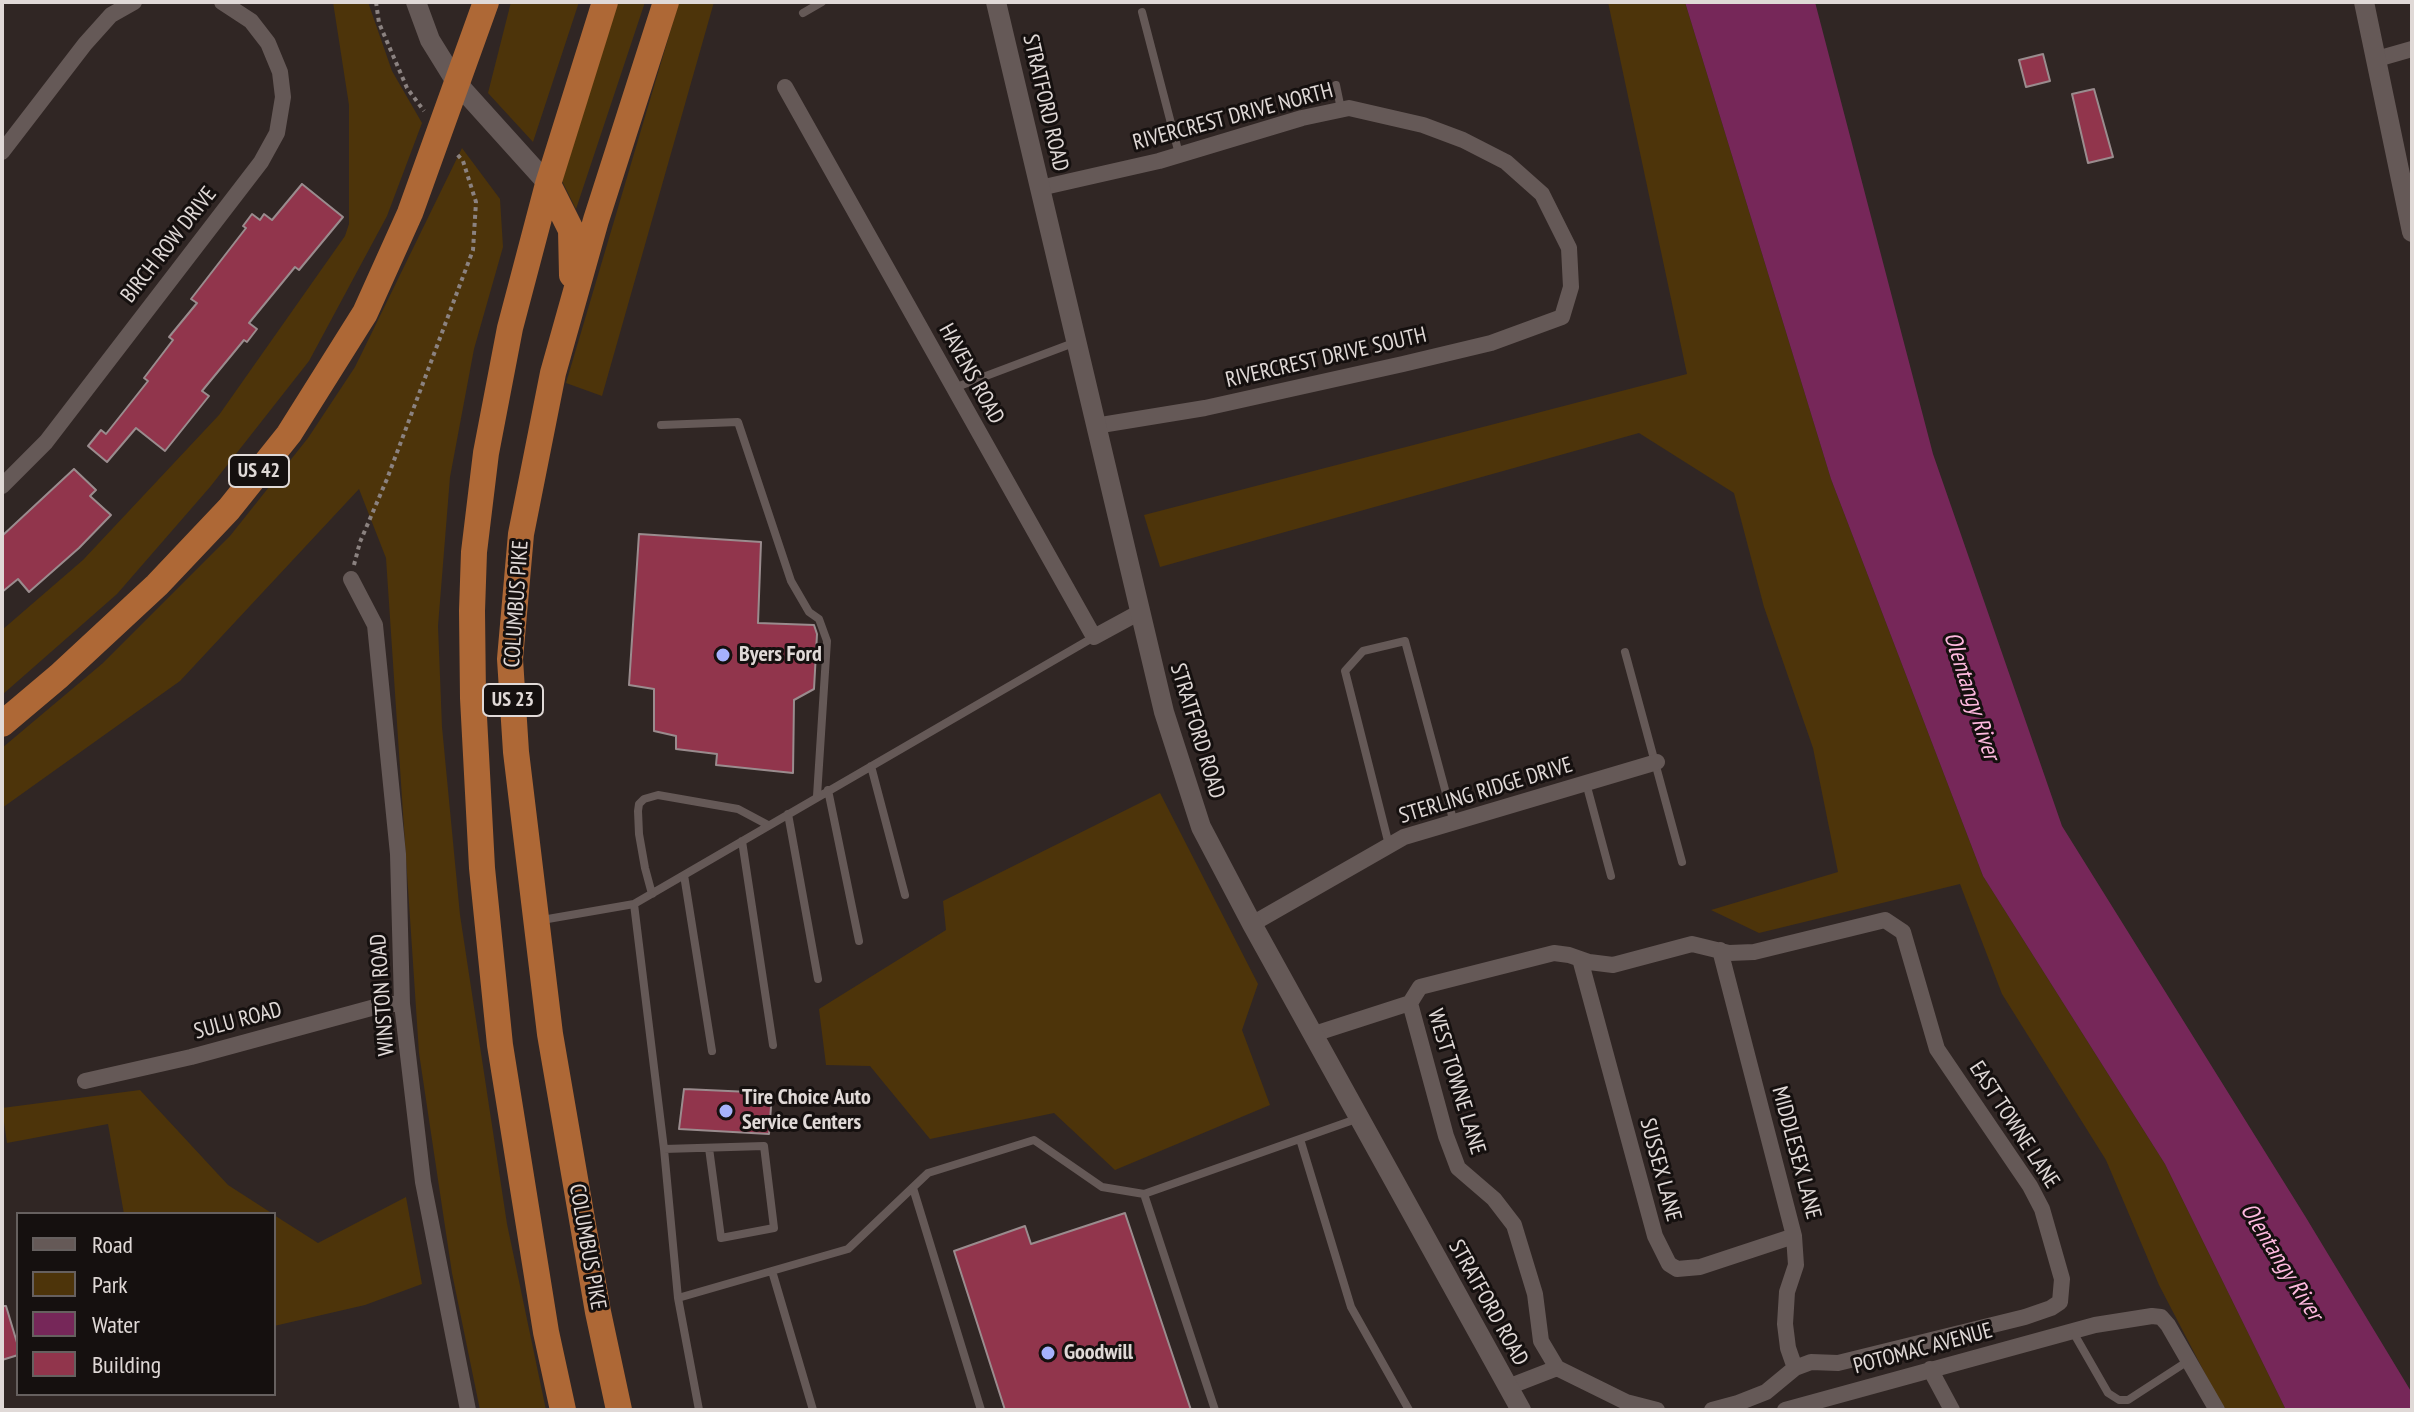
<!DOCTYPE html>
<style>
body{margin:0}
#map{position:relative;width:2414px;height:1412px;overflow:hidden;background:#302624;font-family:"PT Sans Narrow",sans-serif}
canvas{display:block}
.frame{position:absolute;inset:0;border:4px solid #e0d9d7;pointer-events:none}
.legend{position:absolute;left:16px;top:1212px;width:260px;height:184px;box-sizing:border-box;background:#15100f;border:2px solid #66605f;margin:0;padding:10px 14px;list-style:none;font-size:24px;color:#e0d9d7}
.legend li{display:flex;align-items:center;gap:16px;height:40px}
.legend b{width:40px;border:2px solid #66605f}
</style>
<div id="map">
<canvas width="2414" height="1412"></canvas>
<div class="frame"></div>
<ul class="legend">
<li><b style="height:10px;background:#655957"></b>Road</li>
<li><b style="height:22px;background:#4d340a"></b>Park</li>
<li><b style="height:22px;background:#762759"></b>Water</li>
<li><b style="height:22px;background:#91354c"></b>Building</li>
</ul>
</div>
<script>
const context = document.querySelector('canvas').getContext('2d');
context.lineJoin = 'round';
function fill(path, color) { context.fillStyle = color; context.fill(path, 'evenodd'); }
const toPath = rows => new Path2D(rows.map(r => 'M' + r).join(''));
function stroke(path, color, width, dash) { context.strokeStyle = color; context.lineWidth = width; context.lineCap = dash ? 'butt' : 'round'; context.setLineDash(dash || []); context.stroke(path); }
function label(font, color, halo, rows, align = 'center') {
  context.font = font + ' "PT Sans Narrow",sans-serif'; context.lineWidth = 6; context.setLineDash([]); context.textBaseline = 'middle'; context.strokeStyle = halo; context.fillStyle = color; for (const [text, x, y, turn = 0] of rows) {
    context.save(); context.translate(x, y); context.rotate((+turn || 0) * Math.PI / 180); context.textAlign = isNaN(turn) ? turn : align; if (halo) context.strokeText(text, 0, 0); context.fillText(text, 0, 0); context.restore();
  }
}
fill(toPath([
 [333,2,368,2,392,71,422,123,387,216,309,361,210,487,117,594,2,695,2,630,83,560,219,415,345,236,349,224,349,105],
 [511,2,579,2,533,142,488,93],
 [618,2,645,2,576,209,562,181],
 [679,2,714,2,602,396,566,383],
 [1608,2,1685,2,1831,479,1983,876,2165,1164,2286,1410,2224,1410,2159,1285,2106,1160,2002,994,1960,884,1759,933,1711,910,1838,872,1813,748,1764,607,1734,493,1639,433,1160,567,1144,515,1687,374],
 [462,148,500,199,503,247,474,349,450,477,438,626,442,727,460,915,507,1224,546,1410,480,1410,452,1273,419,1053,386,558,359,489,180,681,2,808,2,748,103,663,230,536,308,438,355,367],
 [1160,793,1258,984,1242,1030,1270,1105,1115,1170,1054,1113,930,1139,870,1066,826,1065,819,1009,946,930,943,901],
 [140,1090,228,1185,273,1214,124,1214,108,1124,7,1143,2,1108],
 [406,1197,422,1284,365,1305,274,1326,274,1215,318,1243]
]), '#4d340a');
fill(toPath([
 [1685,2,1815,2,1933,454,2062,826,2305,1216,2412,1393,2412,1410,2286,1410,2165,1164,1983,876,1831,479]
]), '#762759');
const building = toPath([
 [2043,54,2050,81,2026,87,2019,60,2043,54],
 [2094,89,2113,157,2088,163,2072,94,2094,89],
 [302,184,343,217,299,270,295,267,249,323,257,329,247,342,244,340,202,391,209,396,165,451,136,428,107,462,88,446,101,430,106,434,148,381,144,378,173,340,169,337,197,303,191,299,246,228,243,226,252,214,260,220,264,214,272,220,302,184],
 [74,469,96,490,90,496,111,515,79,548,29,592,18,579,2,592,2,536,74,469],
 [639,534,761,542,758,623,814,625,817,634,814,689,794,700,793,773,716,765,717,754,676,749,676,736,654,731,654,689,629,685,639,534],
 [684,1089,772,1093,769,1134,679,1129,684,1089],
 [1125,1213,1191,1410,1005,1410,954,1251,1025,1226,1031,1244,1125,1213],
 [2,1306,6,1306,18,1346,18,1355,2,1360,2,1306]
]);
fill(building, '#91354c');
stroke(building, '#9a8c8e', 2);
stroke(toPath([
 [376,2,379,23,407,88,424,111],
 [354,565,360,542,387,479,473,250,476,202,463,161,456,153]
]), '#8b8280', 4, [4, 4]);
stroke(toPath([
 [1142,12,1179,154],
 [803,13,822,2],
 [1336,85,1341,109],
 [954,388,1076,342],
 [661,425,738,422,791,581,809,612,819,619,827,641,817,796],
 [1625,652,1682,862],
 [871,766,905,895],
 [1586,783,1611,876],
 [828,790,859,941],
 [788,814,818,979],
 [742,841,773,1045],
 [1389,845,1345,671,1363,651,1405,641,1454,823],
 [684,875,712,1051],
 [652,894,645,868,639,834,638,811,639,804,644,799,658,795,738,809,768,825],
 [634,904,1094,637],
 [542,920,634,904,664,1149,678,1298,699,1410],
 [1300,1139,1351,1307,1409,1410],
 [664,1149,764,1146,774,1228,721,1238,709,1148],
 [913,1188,981,1410],
 [1144,1194,1215,1410],
 [772,1271,813,1410],
 [678,1298,848,1249,928,1173,1034,1140,1102,1187,1144,1194,1359,1118],
 [2073,1332,2108,1393,2119,1400,2128,1400,2188,1361]
]), '#655957', 8);
stroke(toPath([
 [2377,59,2412,49],
 [785,87,1094,637,1140,612],
 [2,152,85,44,111,15,134,2],
 [1040,188,1159,161,1302,118,1349,108,1423,125,1463,140,1506,162,1542,194,1569,248,1571,287,1562,317,1491,343,1403,364,1205,408,1095,426],
 [2,486,46,442,261,162,277,133,283,97,280,72,268,43,251,21,222,2],
 [351,579,375,625,398,854,402,1004,423,1182,468,1410],
 [1252,924,1404,837,1657,762],
 [1720,950,1794,1236,1796,1265,1787,1292,1785,1324,1788,1348,1795,1368],
 [1580,959,1655,1236,1669,1264,1677,1269,1700,1267,1794,1236],
 [1410,1003,1446,1136,1458,1168,1494,1199,1514,1225,1535,1294,1541,1341,1557,1368,1626,1402,1657,1410],
 [1314,1034,1410,1003,1420,987,1554,953,1569,955,1589,962,1613,965,1692,944,1729,953,1754,952,1885,920,1903,932,1937,1049,2030,1186,2042,1209,2062,1279,2060,1302,2051,1308,2025,1317,1838,1363,1811,1362,1795,1368,1766,1392,1738,1403,1712,1410],
 [85,1081,191,1057,386,1004,402,1004],
 [1930,1369,1952,1410],
 [1508,1387,1557,1368],
 [1785,1410,2095,1325,2152,1316,2161,1317,2168,1325,2217,1410]
]), '#655957', 16);
stroke(toPath([
 [416,2,430,40,456,82,548,184],
 [996,2,1164,712,1201,827,1252,924,1521,1410],
 [2364,2,2412,232]
]), '#655957', 20);
stroke(toPath([
 [548,184,571,230,572,275],
 [2,724,59,676,157,585,229,509,289,434,365,313,410,213,486,2],
 [563,1410,546,1332,500,1045,482,868,473,698,472,611,474,552,486,453,510,328,548,184,605,2],
 [619,1410,598,1312,550,1034,516,752,510,659,521,534,553,373,596,220,666,2]
]), '#ae6836', 26);
for (const [x, y, r, color] of [
 [723,655,8,"#a6b1fc"],
 [726,1111,8,"#a6b1fc"],
 [1048,1353,8,"#a6b1fc"]
]) { const dot = new Path2D(); dot.arc(x, y, r, 0, 2 * Math.PI); context.fillStyle = color; context.fill(dot); stroke(dot, '#15100f', 3); }
for (const [x, y, w] of [
 [259,471,60],
 [513,700,60]
]) { const box = new Path2D(); box.roundRect(x - w / 2, y - 16, w, 32, 6); context.fillStyle = '#15100f'; context.fill(box); stroke(box, '#e0d9d7', 2); }
label('bold 20px', '#e0d9d7', null, [
 ["US 42",259,471],
 ["US 23",513,700]
]);
label('22px', '#e0d9d7', '#15100f', [
 ["STRATFORD ROAD",1045,103,77],
 ["RIVERCREST DRIVE NORTH",1233,117,-15],
 ["BIRCH ROW DRIVE",169,245,-52],
 ["RIVERCREST DRIVE SOUTH",1326,358,-13],
 ["HAVENS ROAD",971,374,61],
 ["COLUMBUS PIKE",517,604,-86],
 ["STRATFORD ROAD",1197,731,73],
 ["STERLING RIDGE DRIVE",1486,791,-17],
 ["WINSTON ROAD",383,995,-94],
 ["SULU ROAD",238,1021,-15],
 ["WEST TOWNE LANE",1456,1082,73],
 ["EAST TOWNE LANE",2014,1125,57],
 ["MIDDLESEX LANE",1796,1153,75],
 ["SUSSEX LANE",1660,1170,75],
 ["COLUMBUS PIKE",587,1247,80],
 ["STRATFORD ROAD",1488,1303,61],
 ["POTOMAC AVENUE",1923,1349,-15]
]);
label('bold 22px', '#e0d9d7', '#15100f', [
 ["Byers Ford",739,655],
 ["Tire Choice Auto",742,1098],
 ["Service Centers",742,1123],
 ["Goodwill",1064,1353]
], 'left');
label('italic 24px', '#feb9df', '#15100f', [
 ["Olentangy River",1971,696,72],
 ["Olentangy River",2281,1262,58]
]);
</script>
